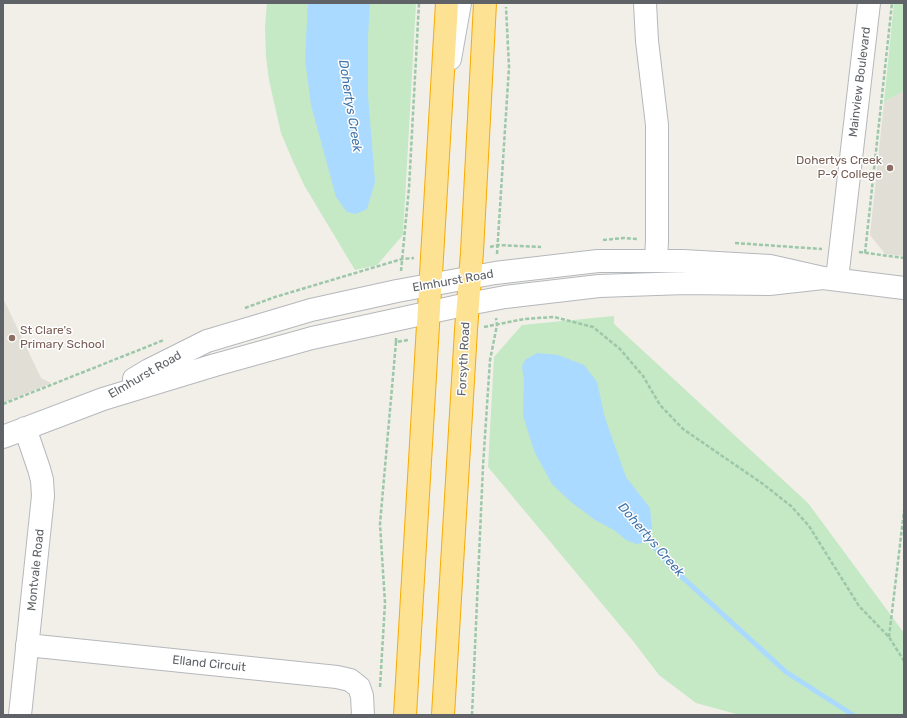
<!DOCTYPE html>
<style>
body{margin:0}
#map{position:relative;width:907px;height:718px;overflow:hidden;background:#f1efe8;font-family:Rubik,sans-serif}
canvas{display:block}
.frame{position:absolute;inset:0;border:4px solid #5f6368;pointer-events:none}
</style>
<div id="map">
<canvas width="907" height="718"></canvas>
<div class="frame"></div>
</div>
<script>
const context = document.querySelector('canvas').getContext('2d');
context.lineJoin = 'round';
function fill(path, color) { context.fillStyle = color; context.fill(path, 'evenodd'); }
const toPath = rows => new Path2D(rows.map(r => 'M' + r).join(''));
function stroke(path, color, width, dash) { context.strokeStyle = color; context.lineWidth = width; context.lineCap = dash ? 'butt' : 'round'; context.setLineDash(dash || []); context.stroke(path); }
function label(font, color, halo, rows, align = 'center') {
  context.font = font + ' Rubik,sans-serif'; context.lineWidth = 3; context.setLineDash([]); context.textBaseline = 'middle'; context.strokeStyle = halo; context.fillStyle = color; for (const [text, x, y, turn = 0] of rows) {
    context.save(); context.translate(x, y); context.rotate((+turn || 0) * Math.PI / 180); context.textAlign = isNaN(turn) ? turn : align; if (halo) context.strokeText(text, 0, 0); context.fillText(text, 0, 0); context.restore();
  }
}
fill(toPath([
 [904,91,904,256,885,254,870,235,884,102],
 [3,298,41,378,51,383,3,403]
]), '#e1ded6');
fill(toPath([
 [267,3,416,3,403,235,377,265,355,270,304,185,292,159,281,133,269,80,266,56,265,27],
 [894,3,904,3,904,91,884,102],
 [614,316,614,324,808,503,904,633,904,715,740,715,696,703,659,675,633,641,488,467,494,357,522,325]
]), '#c5e8c5');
fill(toPath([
 [308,3,370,3,368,36,368,96,375,182,367,209,356,214,347,212,336,197,311,105,305,59],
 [537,353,558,355,584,365,597,382,605,418,626,477,650,508,652,529,648,538,642,543,636,544,626,540,614,530,595,520,571,502,552,484,534,451,523,415,524,381,522,366,525,360]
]), '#aadaff');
stroke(toPath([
 [644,534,671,567,786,672,853,715]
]), '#aadaff', 5);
const minor = toPath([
 [645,3,647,41,657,125,657,240,656,261],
 [450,59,460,3],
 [837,279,869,3],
 [134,379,149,370,207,341,311,310,397,291,495,273,598,261,683,261,770,266,823,278,904,288],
 [3,437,103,399,215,365,312,338,468,304,505,297,599,286,685,283,769,284,823,278],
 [27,645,337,677,350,680,359,687,362,696,363,715],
 [20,715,43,496,42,480,39,469,25,428]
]);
const highway = toPath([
 [405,715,447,3],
 [443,715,466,330,472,252,485,3]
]);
stroke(minor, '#b5b8bc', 24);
stroke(highway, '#f9ab00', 24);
stroke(toPath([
 [603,240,624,238,638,239],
 [735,243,822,249],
 [490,247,498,245,541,247],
 [859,252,904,258],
 [865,253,892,3],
 [497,254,509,67,506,7],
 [401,271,409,188,419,3],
 [245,308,275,297,402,259,414,258],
 [484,327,524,319,554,317,593,327,620,349,643,376,660,405,683,429,763,484,791,506,809,526,859,606,889,637,904,661],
 [396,338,396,342,408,340],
 [3,404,164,340],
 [889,637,904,511],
 [380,687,385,603,380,524,396,342],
 [472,715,483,466,490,360,497,325,496,318]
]), '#9cc7a9', 2.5, [4, 2]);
stroke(minor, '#fff', 22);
stroke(highway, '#fde293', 22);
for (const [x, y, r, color] of [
 [890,168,4,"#8d6e63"],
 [12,338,4,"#8d6e63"]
]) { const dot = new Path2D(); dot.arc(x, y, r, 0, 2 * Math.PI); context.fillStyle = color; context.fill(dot); stroke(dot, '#fff', 1.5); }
label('12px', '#5f6368', '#fff', [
 ["Mainview Boulevard",860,82,-83],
 ["Elmhurst Road",453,281,-10],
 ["Forsyth Road",464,359,-87],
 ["Elmhurst Road",145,375,-30],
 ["Montvale Road",36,570,-84],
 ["Elland Circuit",209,664,6]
]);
label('12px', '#785e54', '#fff', [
 ["Dohertys Creek",882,161],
 ["P-9 College",882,175],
 ["St Clare's",20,331,"left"],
 ["Primary School",20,345,"left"]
], 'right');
label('italic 13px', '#4174aa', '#fff', [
 ["Dohertys Creek",350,106,81],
 ["Dohertys Creek",651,540,49]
]);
</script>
